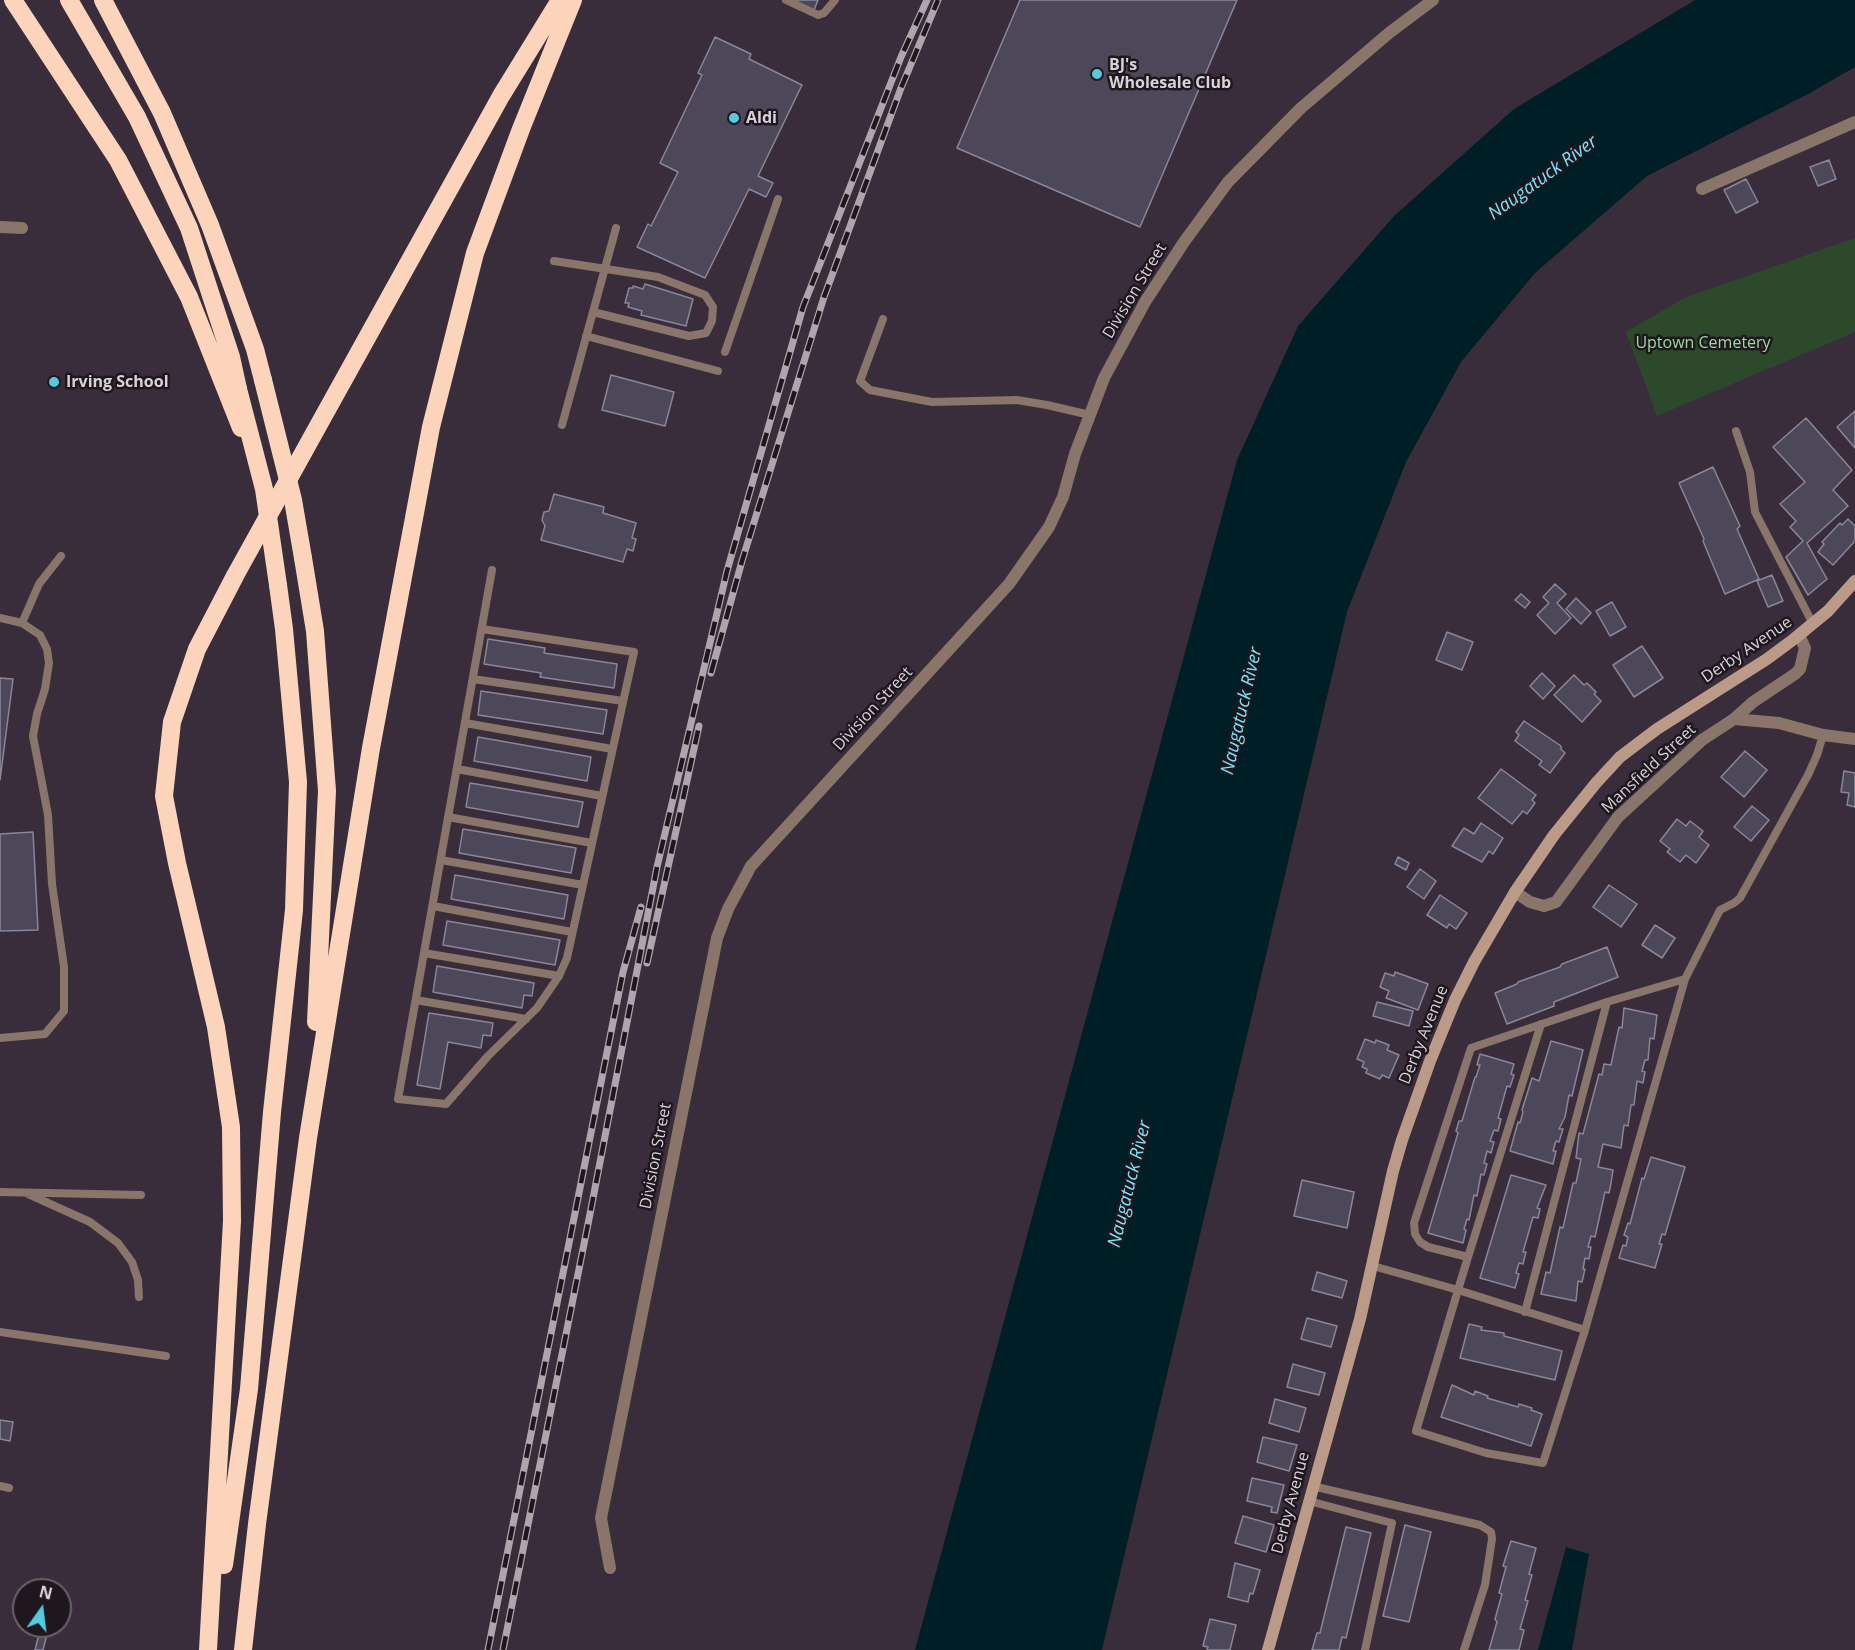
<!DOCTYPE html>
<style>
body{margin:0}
#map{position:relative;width:1855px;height:1650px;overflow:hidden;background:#3a2d3b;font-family:"Open Sans",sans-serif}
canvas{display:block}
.north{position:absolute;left:12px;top:1578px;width:60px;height:60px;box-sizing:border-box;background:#1e181e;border:2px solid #696269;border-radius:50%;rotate:14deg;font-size:16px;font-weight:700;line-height:24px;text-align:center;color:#dad2da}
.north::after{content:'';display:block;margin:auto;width:21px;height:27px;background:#56c9e1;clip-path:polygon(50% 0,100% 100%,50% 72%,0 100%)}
</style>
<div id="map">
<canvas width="1855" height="1650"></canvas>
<div class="north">N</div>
</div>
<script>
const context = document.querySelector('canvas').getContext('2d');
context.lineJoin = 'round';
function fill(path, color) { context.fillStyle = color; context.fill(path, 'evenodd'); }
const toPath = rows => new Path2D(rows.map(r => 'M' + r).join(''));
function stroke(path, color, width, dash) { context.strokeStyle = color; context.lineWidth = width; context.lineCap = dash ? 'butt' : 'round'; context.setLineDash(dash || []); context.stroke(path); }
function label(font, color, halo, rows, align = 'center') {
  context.font = font + ' "Open Sans",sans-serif'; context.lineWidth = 5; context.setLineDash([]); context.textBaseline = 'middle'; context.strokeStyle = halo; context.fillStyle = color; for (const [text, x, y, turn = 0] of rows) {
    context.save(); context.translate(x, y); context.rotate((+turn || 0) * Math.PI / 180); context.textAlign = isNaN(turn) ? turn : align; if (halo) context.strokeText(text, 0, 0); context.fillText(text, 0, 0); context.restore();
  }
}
fill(toPath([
 [1855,238,1855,332,1657,416,1626,332,1684,298]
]), '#2c492c');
fill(toPath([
 [1695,0,1855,0,1855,67,1810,93,1647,176,1535,273,1461,362,1406,462,1347,612,1102,1650,915,1650,1237,460,1298,326,1394,216,1514,109],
 [1566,1547,1589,1554,1572,1650,1538,1650]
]), '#001e26');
const building = toPath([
 [793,0,818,0,814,10,793,0],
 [1020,0,1237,0,1140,227,957,148,1020,0],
 [715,37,751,54,749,59,802,85,758,176,773,183,766,197,749,189,705,278,637,247,648,224,651,226,678,172,660,163,702,75,698,73,715,37],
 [1829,160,1836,179,1818,186,1810,167,1829,160],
 [1746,179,1758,202,1736,213,1724,190,1746,179],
 [645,284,693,299,686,326,641,315,642,311,628,307,629,303,625,303,629,288,633,288,633,286,643,289,645,284],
 [611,375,674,392,665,426,602,410,611,375],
 [1855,411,1855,448,1837,427,1855,411],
 [1806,418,1852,470,1833,490,1848,506,1807,543,1827,579,1808,595,1786,557,1803,541,1790,527,1796,521,1780,504,1805,482,1773,447,1806,418],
 [1713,467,1740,526,1737,529,1759,579,1725,594,1703,541,1704,539,1679,483,1713,467],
 [554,494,604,507,603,513,636,523,632,538,636,539,633,551,627,549,623,562,541,540,545,526,542,520,544,512,549,511,554,494],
 [1848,519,1855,526,1855,541,1833,565,1818,552,1824,544,1822,542,1840,523,1842,525,1848,519],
 [1772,575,1783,601,1768,607,1757,581,1772,575],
 [1555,584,1566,594,1557,603,1571,618,1555,634,1537,615,1549,603,1543,597,1555,584],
 [1521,594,1530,602,1525,608,1515,600,1521,594],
 [1576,598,1591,613,1581,624,1566,609,1576,598],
 [1612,602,1626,627,1610,636,1596,611,1612,602],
 [1447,632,1473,642,1462,670,1436,660,1447,632],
 [488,639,545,648,544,653,617,664,614,688,540,677,541,673,484,664,488,639],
 [1642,646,1663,678,1634,697,1613,665,1642,646],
 [1542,673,1555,686,1543,699,1530,686,1542,673],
 [1574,675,1584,685,1587,683,1596,692,1594,694,1601,701,1582,722,1554,695,1574,675],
 [0,678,13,679,0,780,0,678],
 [481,691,607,710,603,734,478,715,481,691],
 [1524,721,1561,746,1561,749,1565,753,1550,773,1539,765,1542,761,1515,741,1519,735,1516,732,1524,721],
 [478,737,591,757,587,781,474,761,478,737],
 [1745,751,1767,770,1744,797,1721,777,1745,751],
 [1501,769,1536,795,1532,800,1535,803,1527,814,1523,811,1512,824,1478,798,1501,769],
 [1844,771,1855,773,1855,807,1847,805,1849,793,1841,792,1844,771],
 [470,783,583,802,578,827,466,807,470,783],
 [1752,806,1769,820,1751,841,1734,827,1752,806],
 [1677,819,1686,826,1690,821,1703,831,1699,837,1709,845,1696,863,1686,855,1680,862,1667,852,1670,849,1660,841,1677,819],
 [1481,823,1503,838,1493,854,1489,851,1482,862,1452,846,1464,828,1474,834,1481,823],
 [463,829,576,848,571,873,459,853,463,829],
 [33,832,38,930,0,931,0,834,33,832],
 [1398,857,1409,863,1406,870,1395,864,1398,857],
 [1420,869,1436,881,1424,899,1407,887,1420,869],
 [455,875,568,895,564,919,451,899,455,875],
 [1609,885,1637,904,1621,927,1593,907,1609,885],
 [1440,895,1467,913,1456,929,1449,924,1447,928,1427,915,1440,895],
 [447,921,560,940,555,965,443,945,447,921],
 [1655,925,1675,938,1662,958,1642,945,1655,925],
 [1607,947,1618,977,1554,1002,1554,1006,1507,1024,1495,993,1517,984,1518,982,1560,967,1562,964,1607,947],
 [437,966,534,983,532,996,524,995,522,1008,433,992,437,966],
 [1395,972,1428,984,1418,1010,1386,998,1389,991,1380,987,1385,973,1394,976,1395,972],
 [1377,1002,1413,1011,1409,1026,1373,1016,1377,1002],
 [1624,1008,1657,1015,1654,1039,1650,1038,1648,1060,1645,1060,1642,1071,1645,1072,1643,1083,1637,1081,1634,1105,1631,1105,1628,1126,1624,1125,1621,1148,1603,1144,1598,1167,1613,1170,1611,1183,1609,1193,1605,1192,1595,1237,1591,1236,1588,1247,1591,1247,1589,1259,1585,1258,1583,1269,1585,1269,1582,1282,1578,1281,1576,1301,1541,1294,1546,1272,1550,1273,1560,1227,1563,1228,1573,1183,1576,1183,1581,1159,1576,1158,1579,1133,1583,1134,1599,1074,1602,1075,1604,1064,1611,1065,1619,1027,1622,1028,1624,1008],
 [429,1013,493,1023,491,1036,483,1035,481,1048,448,1042,440,1089,417,1085,429,1013],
 [1365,1039,1375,1043,1376,1040,1389,1045,1387,1050,1399,1055,1389,1078,1382,1075,1380,1079,1366,1073,1367,1069,1362,1067,1364,1062,1357,1059,1365,1039],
 [1551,1041,1583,1050,1572,1096,1569,1095,1565,1117,1559,1129,1563,1129,1559,1142,1556,1141,1553,1151,1556,1151,1553,1164,1510,1151,1518,1122,1520,1123,1523,1112,1522,1110,1532,1078,1539,1081,1551,1041],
 [1480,1054,1514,1064,1511,1074,1514,1075,1510,1087,1507,1086,1498,1118,1501,1119,1498,1131,1494,1130,1490,1141,1494,1142,1491,1153,1487,1151,1484,1163,1487,1164,1484,1175,1481,1174,1477,1196,1474,1195,1469,1220,1467,1219,1464,1229,1466,1230,1463,1243,1428,1233,1458,1133,1456,1131,1459,1121,1462,1121,1475,1077,1476,1077,1480,1065,1477,1065,1480,1054],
 [1651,1157,1685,1167,1665,1235,1662,1234,1659,1244,1662,1244,1655,1268,1619,1258,1623,1245,1626,1246,1628,1237,1624,1235,1628,1223,1630,1224,1642,1178,1644,1179,1651,1157],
 [1511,1175,1546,1185,1537,1208,1540,1209,1538,1218,1533,1217,1523,1252,1526,1252,1523,1264,1519,1263,1516,1273,1519,1274,1515,1288,1480,1278,1511,1175],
 [1302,1180,1354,1192,1347,1228,1294,1216,1302,1180],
 [1317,1272,1347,1281,1342,1298,1312,1290,1317,1272],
 [1307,1318,1337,1326,1331,1347,1301,1339,1307,1318],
 [1469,1324,1482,1327,1481,1330,1504,1333,1504,1336,1562,1351,1555,1380,1460,1358,1469,1324],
 [1293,1364,1325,1373,1319,1395,1287,1387,1293,1364],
 [1452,1385,1474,1395,1475,1391,1488,1396,1487,1398,1518,1407,1519,1404,1532,1408,1531,1410,1542,1414,1531,1446,1441,1417,1452,1385],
 [1275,1399,1306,1408,1299,1432,1269,1423,1275,1399],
 [0,1420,13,1422,10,1441,0,1439,0,1420],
 [1263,1437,1297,1445,1289,1471,1257,1462,1263,1437],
 [1252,1478,1284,1485,1277,1513,1271,1512,1272,1507,1247,1501,1252,1478],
 [1243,1516,1274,1525,1266,1552,1235,1543,1243,1516],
 [1405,1525,1431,1532,1409,1622,1383,1616,1405,1525],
 [1346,1527,1371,1533,1346,1638,1342,1637,1339,1650,1312,1650,1317,1633,1320,1633,1346,1527],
 [1511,1541,1536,1548,1529,1574,1532,1575,1525,1600,1528,1601,1520,1629,1524,1630,1519,1650,1489,1650,1497,1622,1495,1619,1502,1594,1499,1593,1506,1567,1503,1566,1511,1541],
 [1235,1563,1260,1570,1253,1594,1250,1593,1248,1602,1228,1597,1235,1563],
 [1210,1619,1236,1625,1230,1650,1207,1650,1208,1647,1203,1646,1210,1619],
 [41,1626,49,1626,43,1650,35,1650,41,1626]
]);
fill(building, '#4c485a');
stroke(building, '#8a869a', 1.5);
stroke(toPath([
 [786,0,818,15,824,13,835,0],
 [554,261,658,277,705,295,713,307,712,321,706,333,689,336,593,312],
 [883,319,860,381,870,390,932,402,1017,400,1047,405,1090,415],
 [586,336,718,371],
 [725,352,778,199],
 [562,425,616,228],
 [1736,431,1750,472,1755,512,1813,624],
 [0,618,22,623,40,635,47,649,49,663,45,689,37,714,33,736,48,815,52,884,64,967,64,1011,45,1034,0,1038],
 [22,623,39,584,61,556],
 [482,629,634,652,567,958,559,976,537,1008,488,1056,446,1104,398,1099,484,615,492,570],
 [473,679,623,701],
 [465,723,612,749],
 [457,769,602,796],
 [448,817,592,843],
 [441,860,583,885],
 [433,906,572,932],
 [424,953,559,976],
 [1685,979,1720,910,1734,903,1740,898,1808,775,1817,755,1823,735],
 [416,1000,526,1019],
 [0,1192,141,1195],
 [26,1193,90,1222,118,1243,132,1262,138,1280,139,1297],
 [1468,1257,1541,1024],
 [1373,1266,1458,1290,1585,1330,1543,1463,1486,1453,1416,1431,1458,1290,1468,1257,1428,1247,1420,1242,1415,1234,1414,1223,1471,1048,1607,1002,1685,979,1585,1330],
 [1525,1312,1607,1002],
 [0,1332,166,1356],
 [0,1486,9,1488],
 [1312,1486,1480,1525,1491,1532,1492,1539,1485,1585,1464,1650],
 [1309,1501,1392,1523,1365,1650]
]), '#897569', 8);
stroke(toPath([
 [1702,189,1855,122],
 [0,227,22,228],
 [1734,719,1753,702,1795,674,1800,669,1805,648,1799,635],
 [1515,892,1530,902,1544,906,1556,902,1618,817,1702,740,1734,719,1779,723,1823,735,1855,739],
 [610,1568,601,1518,717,938,728,909,751,866,1009,584,1049,527,1063,497,1075,454,1104,378,1145,302,1184,242,1228,182,1301,108,1389,33,1433,0]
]), '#897569', 12);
stroke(toPath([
 [1268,1650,1360,1319,1393,1171,1402,1140,1430,1061,1455,1000,1474,962,1515,892,1554,835,1596,783,1620,757,1657,729,1767,659,1794,639,1828,611,1855,581]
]), '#bb9b87', 12);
stroke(toPath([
 [13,0,118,160,189,297,241,428],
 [69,0,137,117,189,228,231,357,238,389],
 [103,0,162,113,210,225,255,349,263,380],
 [303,558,315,631,327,791,316,1022],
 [224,1565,249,1389,272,1112,294,910,298,782,284,629,278,585],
 [208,1650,232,1221,231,1127,216,1027,177,863,164,796,172,722,197,649,236,574,501,96,560,0],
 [243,1650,257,1524,308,1138,371,748,431,427,475,253,521,129,573,0]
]), '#fcd4bc', 18);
const rail = toPath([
 [711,673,742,561,824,297,901,88,938,0],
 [647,963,699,726],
 [488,1650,623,972,641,907],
 [503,1650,590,1214,657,867,727,571,803,307,901,57,927,0]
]);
stroke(rail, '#aea5ae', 7);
stroke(rail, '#1e181e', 4.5, [14]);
stroke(toPath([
 [263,380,293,500,303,558],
 [238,389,264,489,278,585]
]), '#fcd4bc', 18);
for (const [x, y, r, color] of [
 [1097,74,6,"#56c9e1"],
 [734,118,6,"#56c9e1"],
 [54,382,6,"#56c9e1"]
]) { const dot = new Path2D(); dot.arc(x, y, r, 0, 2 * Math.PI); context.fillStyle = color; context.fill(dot); stroke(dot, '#1e181e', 2); }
label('bold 16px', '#dad2da', '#1e181e', [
 ["BJ's",1109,65],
 ["Wholesale Club",1109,83],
 ["Aldi",746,118],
 ["Irving School",66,382]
], 'left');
label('16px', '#dad2da', '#1e181e', [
 ["Division Street",1135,291,-59],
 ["Derby Avenue",1747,650,-34],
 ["Division Street",873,709,-47],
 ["Mansfield Street",1649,769,-43],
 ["Derby Avenue",1424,1035,-68],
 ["Division Street",656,1156,-79],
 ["Derby Avenue",1291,1503,-75]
]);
label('16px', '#9fd89e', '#1e181e', [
 ["Uptown Cemetery",1703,343]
]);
label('italic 18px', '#7ee2fc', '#1e181e', [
 ["Naugatuck River",1543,178,-36],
 ["Naugatuck River",1242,711,-77],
 ["Naugatuck River",1130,1184,-76]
]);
</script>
